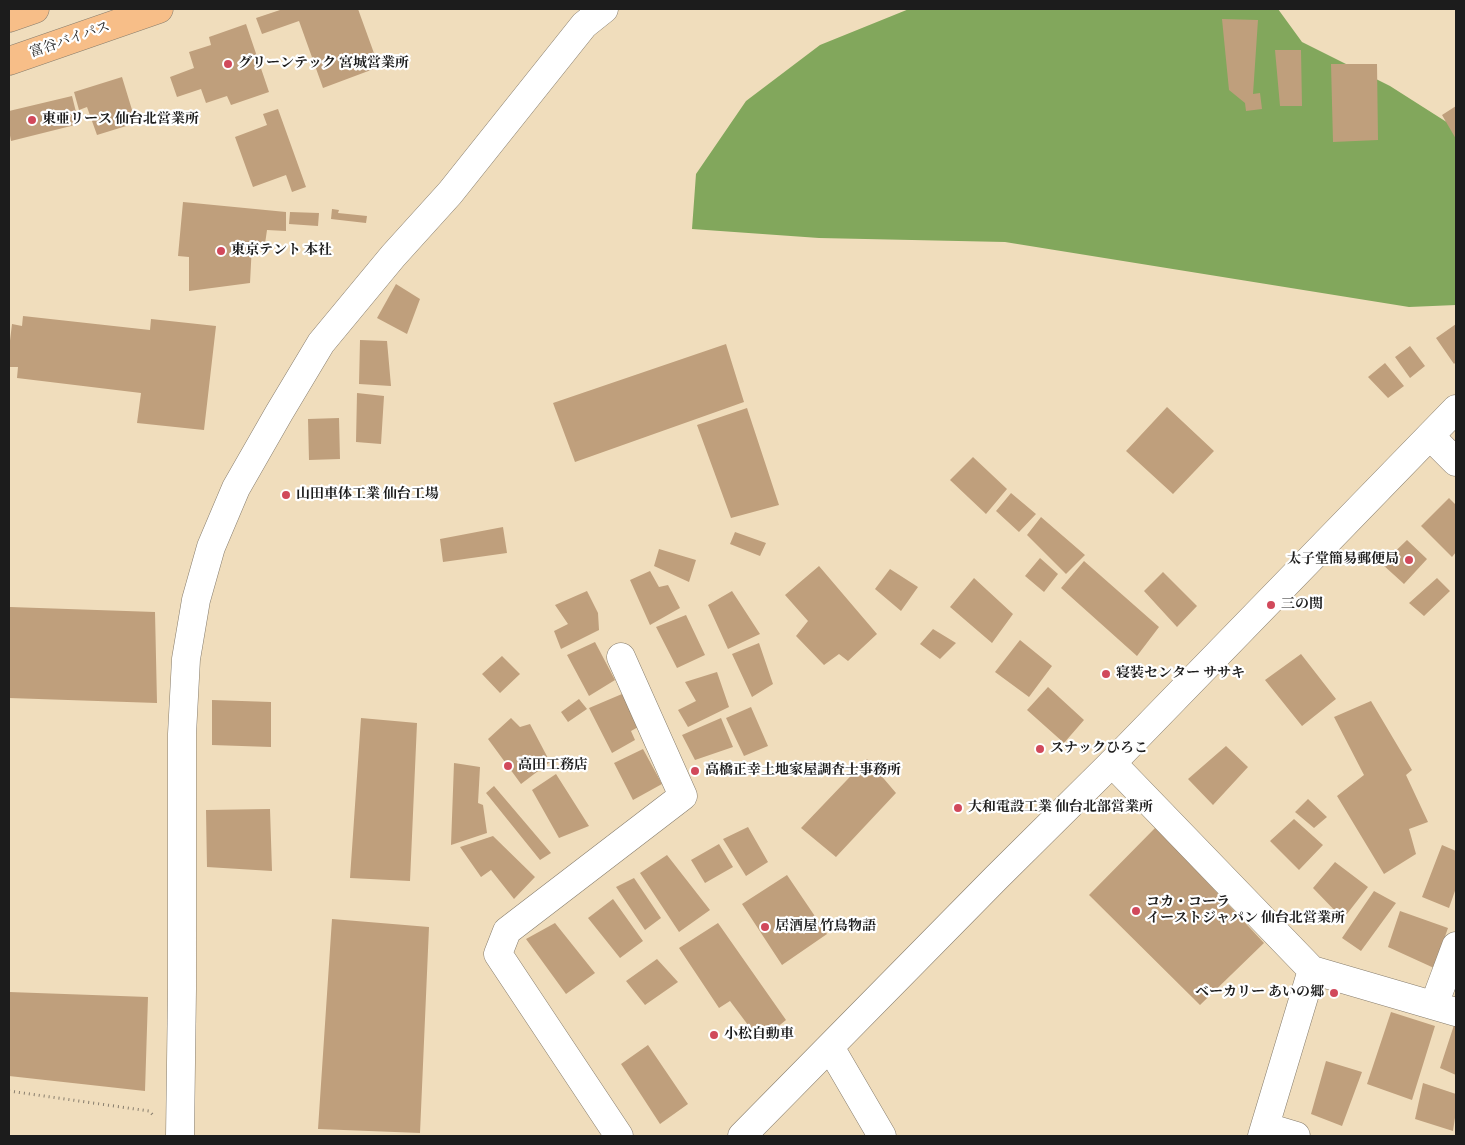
<!DOCTYPE html>
<meta charset="utf-8">
<style>
body{margin:0}
#map{position:relative;width:1465px;height:1145px;overflow:hidden;background:#f0ddbc;font-family:"IM FELL French Canon",serif}
canvas{display:block}
.frame{position:absolute;inset:0;border:10px solid #1c1c1c;pointer-events:none}
</style>
<div id="map">
<canvas width="1465" height="1145"></canvas>
<div class="frame"></div>
</div>
<script>
const context = document.querySelector('canvas').getContext('2d');
context.lineJoin = 'round';
function fill(path, color) { context.fillStyle = color; context.fill(path, 'evenodd'); }
const toPath = rows => new Path2D(rows.map(r => 'M' + r).join(''));
function stroke(path, color, width, dash) { context.strokeStyle = color; context.lineWidth = width; context.lineCap = dash ? 'butt' : 'round'; context.setLineDash(dash || []); context.stroke(path); }
function label(font, color, halo, rows, align = 'center') {
  context.font = font + ' "IM FELL French Canon","Noto Serif JP",serif'; context.lineWidth = 4.5; context.setLineDash([]); context.textBaseline = 'middle'; context.strokeStyle = halo; context.fillStyle = color; for (const [text, x, y, turn = 0] of rows) {
    context.save(); context.translate(x, y); context.rotate((+turn || 0) * Math.PI / 180); context.textAlign = isNaN(turn) ? turn : align; if (halo) context.strokeText(text, 0, 0); context.fillText(text, 0, 0); context.restore();
  }
}
fill(toPath([
 [909,9,1278,9,1302,42,1390,86,1456,128,1456,305,1409,307,1005,242,819,238,692,229,696,174,746,101,820,45]
]), '#82a75c');
fill(toPath([
 [283,9,358,9,379,67,323,88,299,21,262,34,256,18],
 [1222,19,1258,20,1253,94,1260,93,1262,109,1246,111,1245,103,1229,90],
 [246,24,269,92,231,105,227,96,206,103,201,89,177,97,170,77,194,68,189,52,211,45,209,37],
 [1275,50,1301,50,1302,106,1280,106],
 [1331,64,1377,64,1378,140,1333,142],
 [122,77,136,123,97,135,87,107,79,110,74,92],
 [72,96,79,124,11,141,9,130,9,111],
 [1456,106,1456,139,1442,115],
 [278,109,306,187,292,192,286,175,253,187,235,137,267,125,263,114],
 [183,202,286,212,286,231,267,230,265,244,252,244,250,283,189,291,189,257,178,256],
 [332,209,339,210,338,213,367,216,366,223,331,219],
 [290,212,319,213,318,226,289,224],
 [396,284,420,299,407,334,377,318],
 [23,316,150,330,151,319,216,326,204,430,137,423,141,393,17,378,18,367,9,367,9,349,12,324,22,326],
 [1456,324,1456,362,1454,364,1436,338],
 [360,340,387,341,391,386,359,384],
 [726,344,744,402,575,462,553,403],
 [1410,346,1425,366,1410,378,1395,357],
 [1385,363,1404,386,1388,398,1368,377],
 [357,393,384,396,381,444,356,442],
 [1167,407,1214,451,1173,494,1126,451],
 [747,408,779,505,731,518,697,425],
 [339,418,340,459,309,460,308,419],
 [973,457,1007,489,986,514,950,480],
 [1011,493,1036,514,1019,532,996,511],
 [1449,498,1456,505,1456,552,1452,557,1421,526],
 [1041,517,1085,555,1066,574,1027,535],
 [503,527,507,553,443,562,440,539],
 [735,532,766,543,760,556,730,544],
 [1407,540,1427,559,1404,584,1382,564],
 [659,549,696,560,689,582,654,566],
 [1040,558,1058,574,1044,592,1025,576],
 [1084,561,1159,627,1137,656,1061,588],
 [819,566,877,634,848,661,839,654,824,665,796,636,808,621,785,595],
 [890,569,918,587,901,611,875,589],
 [650,571,659,587,668,585,680,608,650,625,630,580],
 [1163,572,1197,606,1177,627,1144,591],
 [974,578,1013,614,992,643,950,607],
 [1437,578,1450,591,1424,616,1409,603],
 [587,591,598,613,599,630,561,649,554,631,568,624,555,605],
 [732,591,760,634,728,649,708,605],
 [10,607,155,612,157,703,9,698],
 [686,615,705,655,677,668,656,627],
 [933,629,956,643,940,659,920,644],
 [1020,640,1052,666,1029,697,995,672],
 [595,642,615,680,589,696,567,655],
 [759,643,773,684,752,697,732,654],
 [1301,654,1336,699,1302,726,1265,680],
 [502,656,520,674,500,693,482,674],
 [717,672,729,707,688,727,678,710,696,701,685,682],
 [1048,687,1084,720,1064,743,1027,710],
 [622,694,640,726,631,731,635,740,612,753,589,708],
 [579,699,587,709,568,722,561,712],
 [212,700,271,702,271,747,212,745],
 [1371,701,1412,770,1406,775,1428,822,1409,829,1416,854,1384,874,1337,796,1364,775,1334,717],
 [751,707,768,746,744,756,726,718],
 [361,718,417,723,410,881,350,878],
 [511,718,520,727,530,724,550,762,521,784,488,739],
 [721,718,733,747,695,760,682,735],
 [1226,746,1248,767,1213,805,1188,779],
 [643,749,662,784,633,800,614,763],
 [867,759,896,793,836,857,801,828],
 [454,763,480,767,478,803,483,805,487,833,451,845],
 [556,774,589,826,559,838,532,790],
 [494,786,551,853,540,860,486,793],
 [1308,799,1327,817,1314,828,1295,812],
 [270,809,272,871,207,867,206,810],
 [1294,819,1323,845,1299,870,1270,841],
 [748,827,768,862,746,876,723,839],
 [1156,827,1264,943,1200,1005,1089,895],
 [493,836,535,877,514,899,491,870,481,877,460,847],
 [719,844,733,867,705,883,691,860],
 [1442,845,1456,851,1456,888,1449,908,1422,897],
 [667,855,710,910,679,932,640,873],
 [1335,862,1368,887,1343,919,1313,888],
 [787,875,827,934,782,965,742,904],
 [634,878,661,918,645,930,616,887],
 [1374,891,1396,903,1361,951,1342,938],
 [613,899,643,941,620,958,588,918],
 [1400,911,1448,928,1434,968,1388,947],
 [332,919,429,927,420,1133,318,1129],
 [555,923,595,973,566,994,526,939],
 [718,923,786,1020,760,1041,730,1001,719,1008,679,948],
 [657,959,678,982,645,1005,626,981],
 [9,992,148,997,145,1091,9,1076],
 [1391,1012,1435,1026,1412,1100,1367,1084],
 [1455,1022,1456,1022,1456,1075,1440,1068],
 [648,1045,688,1104,660,1124,621,1064],
 [1326,1061,1362,1072,1342,1126,1311,1114],
 [1423,1083,1456,1094,1456,1111,1453,1131,1415,1119]
]), '#bf9f7c');
const minor = toPath([
 [1112,763,1312,970,1456,1012],
 [1434,1005,1456,946],
 [1266,1127,1296,1136],
 [180,1136,182,989,182,734,186,659,196,600,211,547,236,488,279,413,321,343,393,256,450,193,584,25,604,9],
 [619,1136,498,954,507,931,683,796,621,657],
 [1262,1136,1312,970]
]);
const tertiary = toPath([
 [1430,436,1456,462],
 [830,1047,882,1136],
 [742,1136,996,878,1112,763,1456,409]
]);
const trunk = toPath([
 [9,18,35,9],
 [9,61,159,9]
]);
stroke(minor, '#867c6c', 29);
stroke(tertiary, '#867c6c', 29);
stroke(trunk, '#867c6c', 29);
stroke(toPath([
 [9,1091,149,1111,153,1115]
]), '#867c6c', 3, [1, 4]);
stroke(minor, '#fff', 28);
stroke(tertiary, '#fff', 28);
stroke(trunk, '#f7be88', 28);
for (const [x, y, r, color] of [
 [228,64,5,"#d1495b"],
 [32,120,5,"#d1495b"],
 [221,251,5,"#d1495b"],
 [286,495,5,"#d1495b"],
 [1409,560,5,"#d1495b"],
 [1271,605,5,"#d1495b"],
 [1106,674,5,"#d1495b"],
 [1040,749,5,"#d1495b"],
 [508,766,5,"#d1495b"],
 [695,771,5,"#d1495b"],
 [958,808,5,"#d1495b"],
 [1136,911,5,"#d1495b"],
 [765,927,5,"#d1495b"],
 [1334,993,5,"#d1495b"],
 [714,1035,5,"#d1495b"]
]) { const dot = new Path2D(); dot.arc(x, y, r, 0, 2 * Math.PI); context.fillStyle = color; context.fill(dot); stroke(dot, '#fff', 2); }
label('14px', '#1c1c1c', '#fff', [
 ["富谷バイパス",70,40,-19]
]);
label('bold 14px', '#1c1c1c', '#fff', [
 ["グリーンテック 宮城営業所",238,64],
 ["東亜リース 仙台北営業所",42,120],
 ["東京テント 本社",231,251],
 ["山田車体工業 仙台工場",296,495],
 ["太子堂簡易郵便局",1399,560,"right"],
 ["三の関",1281,605],
 ["寝装センター ササキ",1116,674],
 ["スナックひろこ",1050,749],
 ["高田工務店",518,766],
 ["高橋正幸土地家屋調査士事務所",705,771],
 ["大和電設工業 仙台北部営業所",968,808],
 ["コカ・コーラ",1146,903],
 ["イーストジャパン 仙台北営業所",1146,919],
 ["居酒屋 竹鳥物語",775,927],
 ["ベーカリー あいの郷",1324,993,"right"],
 ["小松自動車",724,1035]
], 'left');
</script>
